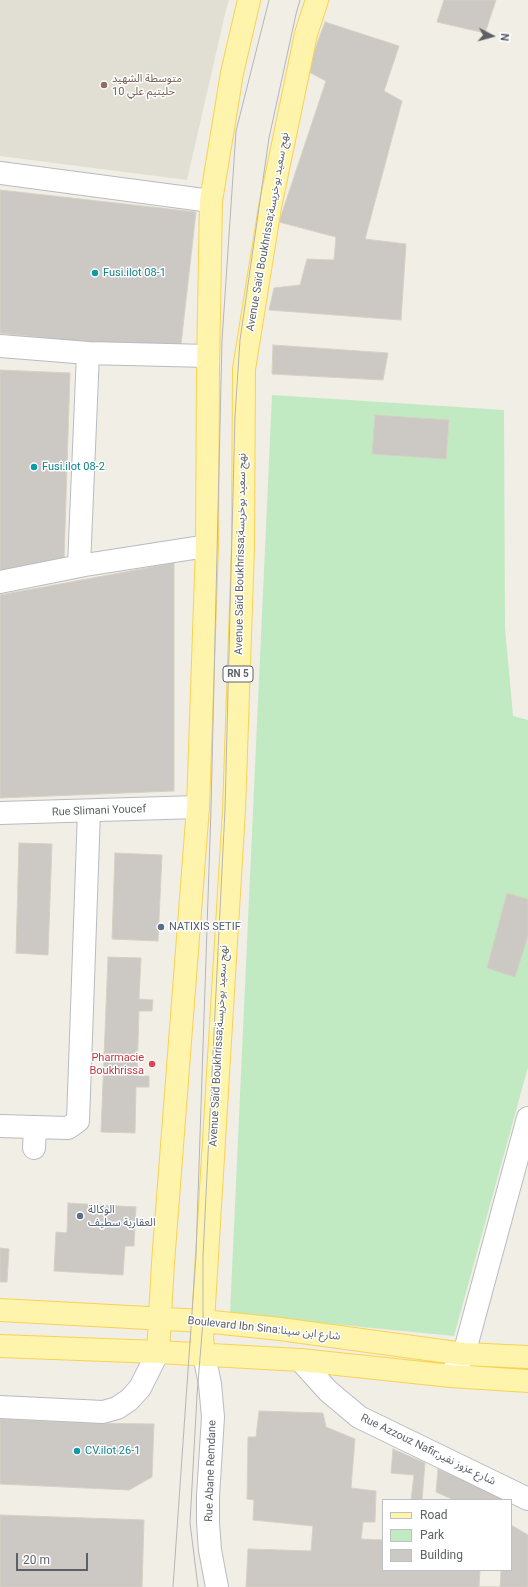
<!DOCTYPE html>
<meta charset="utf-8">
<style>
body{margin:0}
#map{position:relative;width:528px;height:1587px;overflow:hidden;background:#f1eee6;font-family:Roboto,sans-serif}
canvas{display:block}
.legend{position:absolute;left:382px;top:1499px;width:130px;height:72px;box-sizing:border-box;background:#fff;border:1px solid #bec0c2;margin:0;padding:5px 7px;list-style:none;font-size:12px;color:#5d6167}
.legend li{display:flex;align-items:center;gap:8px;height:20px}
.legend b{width:20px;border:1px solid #bec0c2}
.north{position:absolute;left:472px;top:16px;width:40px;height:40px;-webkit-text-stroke:3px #fff;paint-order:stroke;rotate:96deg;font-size:11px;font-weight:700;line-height:16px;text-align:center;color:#5d6167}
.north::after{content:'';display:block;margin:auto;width:14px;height:18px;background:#5d6167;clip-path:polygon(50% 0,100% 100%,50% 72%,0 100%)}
.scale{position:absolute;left:16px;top:1553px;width:72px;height:18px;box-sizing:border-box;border:2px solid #5d6167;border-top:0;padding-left:5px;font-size:12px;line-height:14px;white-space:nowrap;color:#5d6167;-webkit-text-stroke:3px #fff;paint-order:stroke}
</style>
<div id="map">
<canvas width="528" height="1587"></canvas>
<ul class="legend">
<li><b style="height:5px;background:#fff4ac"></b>Road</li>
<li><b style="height:11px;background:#c1eac2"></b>Park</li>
<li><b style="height:11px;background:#ccc8c3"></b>Building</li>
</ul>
<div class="north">N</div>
<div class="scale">20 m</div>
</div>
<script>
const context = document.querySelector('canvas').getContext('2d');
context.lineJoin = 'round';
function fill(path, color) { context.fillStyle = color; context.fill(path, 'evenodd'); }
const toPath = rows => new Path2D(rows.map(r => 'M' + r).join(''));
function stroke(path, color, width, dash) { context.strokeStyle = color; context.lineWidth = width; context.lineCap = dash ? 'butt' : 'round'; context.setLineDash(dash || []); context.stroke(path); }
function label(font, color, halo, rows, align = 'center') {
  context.font = font + ' Roboto,"Noto Sans Arabic",sans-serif'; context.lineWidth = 3; context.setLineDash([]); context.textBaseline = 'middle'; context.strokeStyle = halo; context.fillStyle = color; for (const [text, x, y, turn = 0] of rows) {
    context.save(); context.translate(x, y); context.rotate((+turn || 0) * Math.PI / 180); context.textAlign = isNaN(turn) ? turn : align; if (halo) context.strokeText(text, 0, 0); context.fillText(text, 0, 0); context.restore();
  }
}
fill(toPath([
 [0,0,229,0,225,14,187,180,0,156]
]), '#e1ded4');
fill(toPath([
 [272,395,504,410,505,628,513,716,528,720,528,1067,454,1336,230,1314]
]), '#c1eac2');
const building = toPath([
 [444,0,496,0,485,33,437,22,444,0],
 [325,22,399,46,384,91,402,101,365,239,406,244,401,320,269,310,274,288,300,285,307,259,334,260,336,237,279,222,326,81,307,71,325,22],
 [0,190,196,212,180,353,0,333,0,190],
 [273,345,388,353,383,380,272,374,273,345],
 [0,370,70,373,64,561,0,574,0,370],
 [375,415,449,420,446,459,372,454,375,415],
 [174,563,174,791,0,798,0,595,174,563],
 [19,843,52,844,48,955,16,953,19,843],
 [115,853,162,855,158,941,112,939,115,853],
 [507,893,528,899,528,936,515,977,487,968,507,893],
 [108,957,141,958,139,999,153,1000,152,1011,139,1011,137,1076,149,1076,149,1087,136,1087,135,1133,101,1132,108,957],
 [68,1203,136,1207,134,1246,125,1246,123,1275,54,1271,56,1232,67,1233,68,1203],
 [0,1248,9,1249,7,1282,0,1282,0,1248],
 [259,1411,323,1413,326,1427,355,1439,351,1488,376,1491,375,1522,363,1522,361,1539,383,1540,383,1570,501,1570,500,1587,246,1587,248,1549,311,1551,313,1526,253,1520,254,1500,247,1499,248,1437,256,1437,259,1411],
 [0,1419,86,1423,154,1424,152,1477,129,1490,0,1484,0,1419],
 [393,1449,425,1463,422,1500,411,1500,414,1475,391,1473,393,1449],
 [438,1469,503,1498,503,1500,454,1500,436,1492,438,1469],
 [0,1515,144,1520,142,1587,0,1587,0,1515],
 [511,1525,528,1535,528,1587,479,1587,480,1570,511,1570,511,1525]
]);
fill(building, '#ccc8c3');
stroke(building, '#d6d1c3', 1);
const minor = toPath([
 [0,173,211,201],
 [0,346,88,353,79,566],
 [88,353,208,356],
 [0,582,85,565,207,546],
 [0,813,198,807],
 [0,1126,68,1128,78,1121,89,811],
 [34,1148,35,1127],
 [204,1355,210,1384,213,1417,208,1496,208,1523,210,1550,217,1587],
 [300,1360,328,1391,359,1417,528,1499],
 [454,1370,464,1354,528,1118],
 [0,1407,103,1412,117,1408,129,1400,140,1388,158,1352]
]);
const major = toPath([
 [0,1310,203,1321,280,1329,464,1354,528,1357],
 [0,1346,158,1352,300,1360,451,1376,528,1381],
 [158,1352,163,1263,198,807,207,546,208,367,211,201,232,73,249,0],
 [204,1355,202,1338,234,810,243,547,244,369,270,207,306,34,317,0]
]);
stroke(minor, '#b8bbc0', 24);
stroke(major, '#fbd154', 24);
stroke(minor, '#fff', 22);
stroke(major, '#fff4ac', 22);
stroke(toPath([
 [173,1587,196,1255,211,809,222,340,236,131,269,0],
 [198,1587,190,1523,197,1395,203,1321,203,1256,225,809,235,416,240,340,269,138,296,14,300,0]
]), '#b5b5b7', 1);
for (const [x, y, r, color] of [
 [104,85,4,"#8d6e63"],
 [95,273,4,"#0f9aa8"],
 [34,467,4,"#0f9aa8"],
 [161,927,4,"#5c6f8a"],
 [152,1064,4,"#e0444e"],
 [80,1216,4,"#5c6f8a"],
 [77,1451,4,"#0f9aa8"]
]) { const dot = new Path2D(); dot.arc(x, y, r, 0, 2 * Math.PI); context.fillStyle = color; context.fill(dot); stroke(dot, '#fff', 1.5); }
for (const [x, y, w] of [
 [238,674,30]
]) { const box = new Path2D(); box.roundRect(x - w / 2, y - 8, w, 16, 3); context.fillStyle = '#fff'; context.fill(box); stroke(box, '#5d6167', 1); }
label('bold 10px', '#5d6167', null, [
 ["RN 5",238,674]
]);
label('11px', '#785e54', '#fff', [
 ["متوسطة الشهيد",112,79],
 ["حليتيم علي 10",112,92]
], 'left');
label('11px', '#5d6167', '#fff', [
 ["Avenue Saïd Boukhrissa;نهج سعيد بوخريسة",268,232,-80],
 ["Avenue Saïd Boukhrissa;نهج سعيد بوخريسة",241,554,-89],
 ["Rue Slimani Youcef",99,811,-2],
 ["Avenue Saïd Boukhrissa;نهج سعيد بوخريسة",219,1046,-87],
 ["Boulevard Ibn Sina:شارع ابن سينا",264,1329,6],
 ["Rue Azzouz Nafir;شارع عزوز نفير",428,1450,26],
 ["Rue Abane Remdane",211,1471,-88]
]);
label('11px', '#0d838f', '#fff', [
 ["Fusi.ilot 08-1",103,273],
 ["Fusi.ilot 08-2",42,467],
 ["CV.ilot 26-1",85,1451]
], 'left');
label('11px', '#4e5e75', '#fff', [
 ["NATIXIS SETIF",169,927],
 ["الوكالة",88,1210],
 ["العقارية سطيف",88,1223]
], 'left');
label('11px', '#be3a42', '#fff', [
 ["Pharmacie",144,1058],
 ["Boukhrissa",144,1071]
], 'right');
</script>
